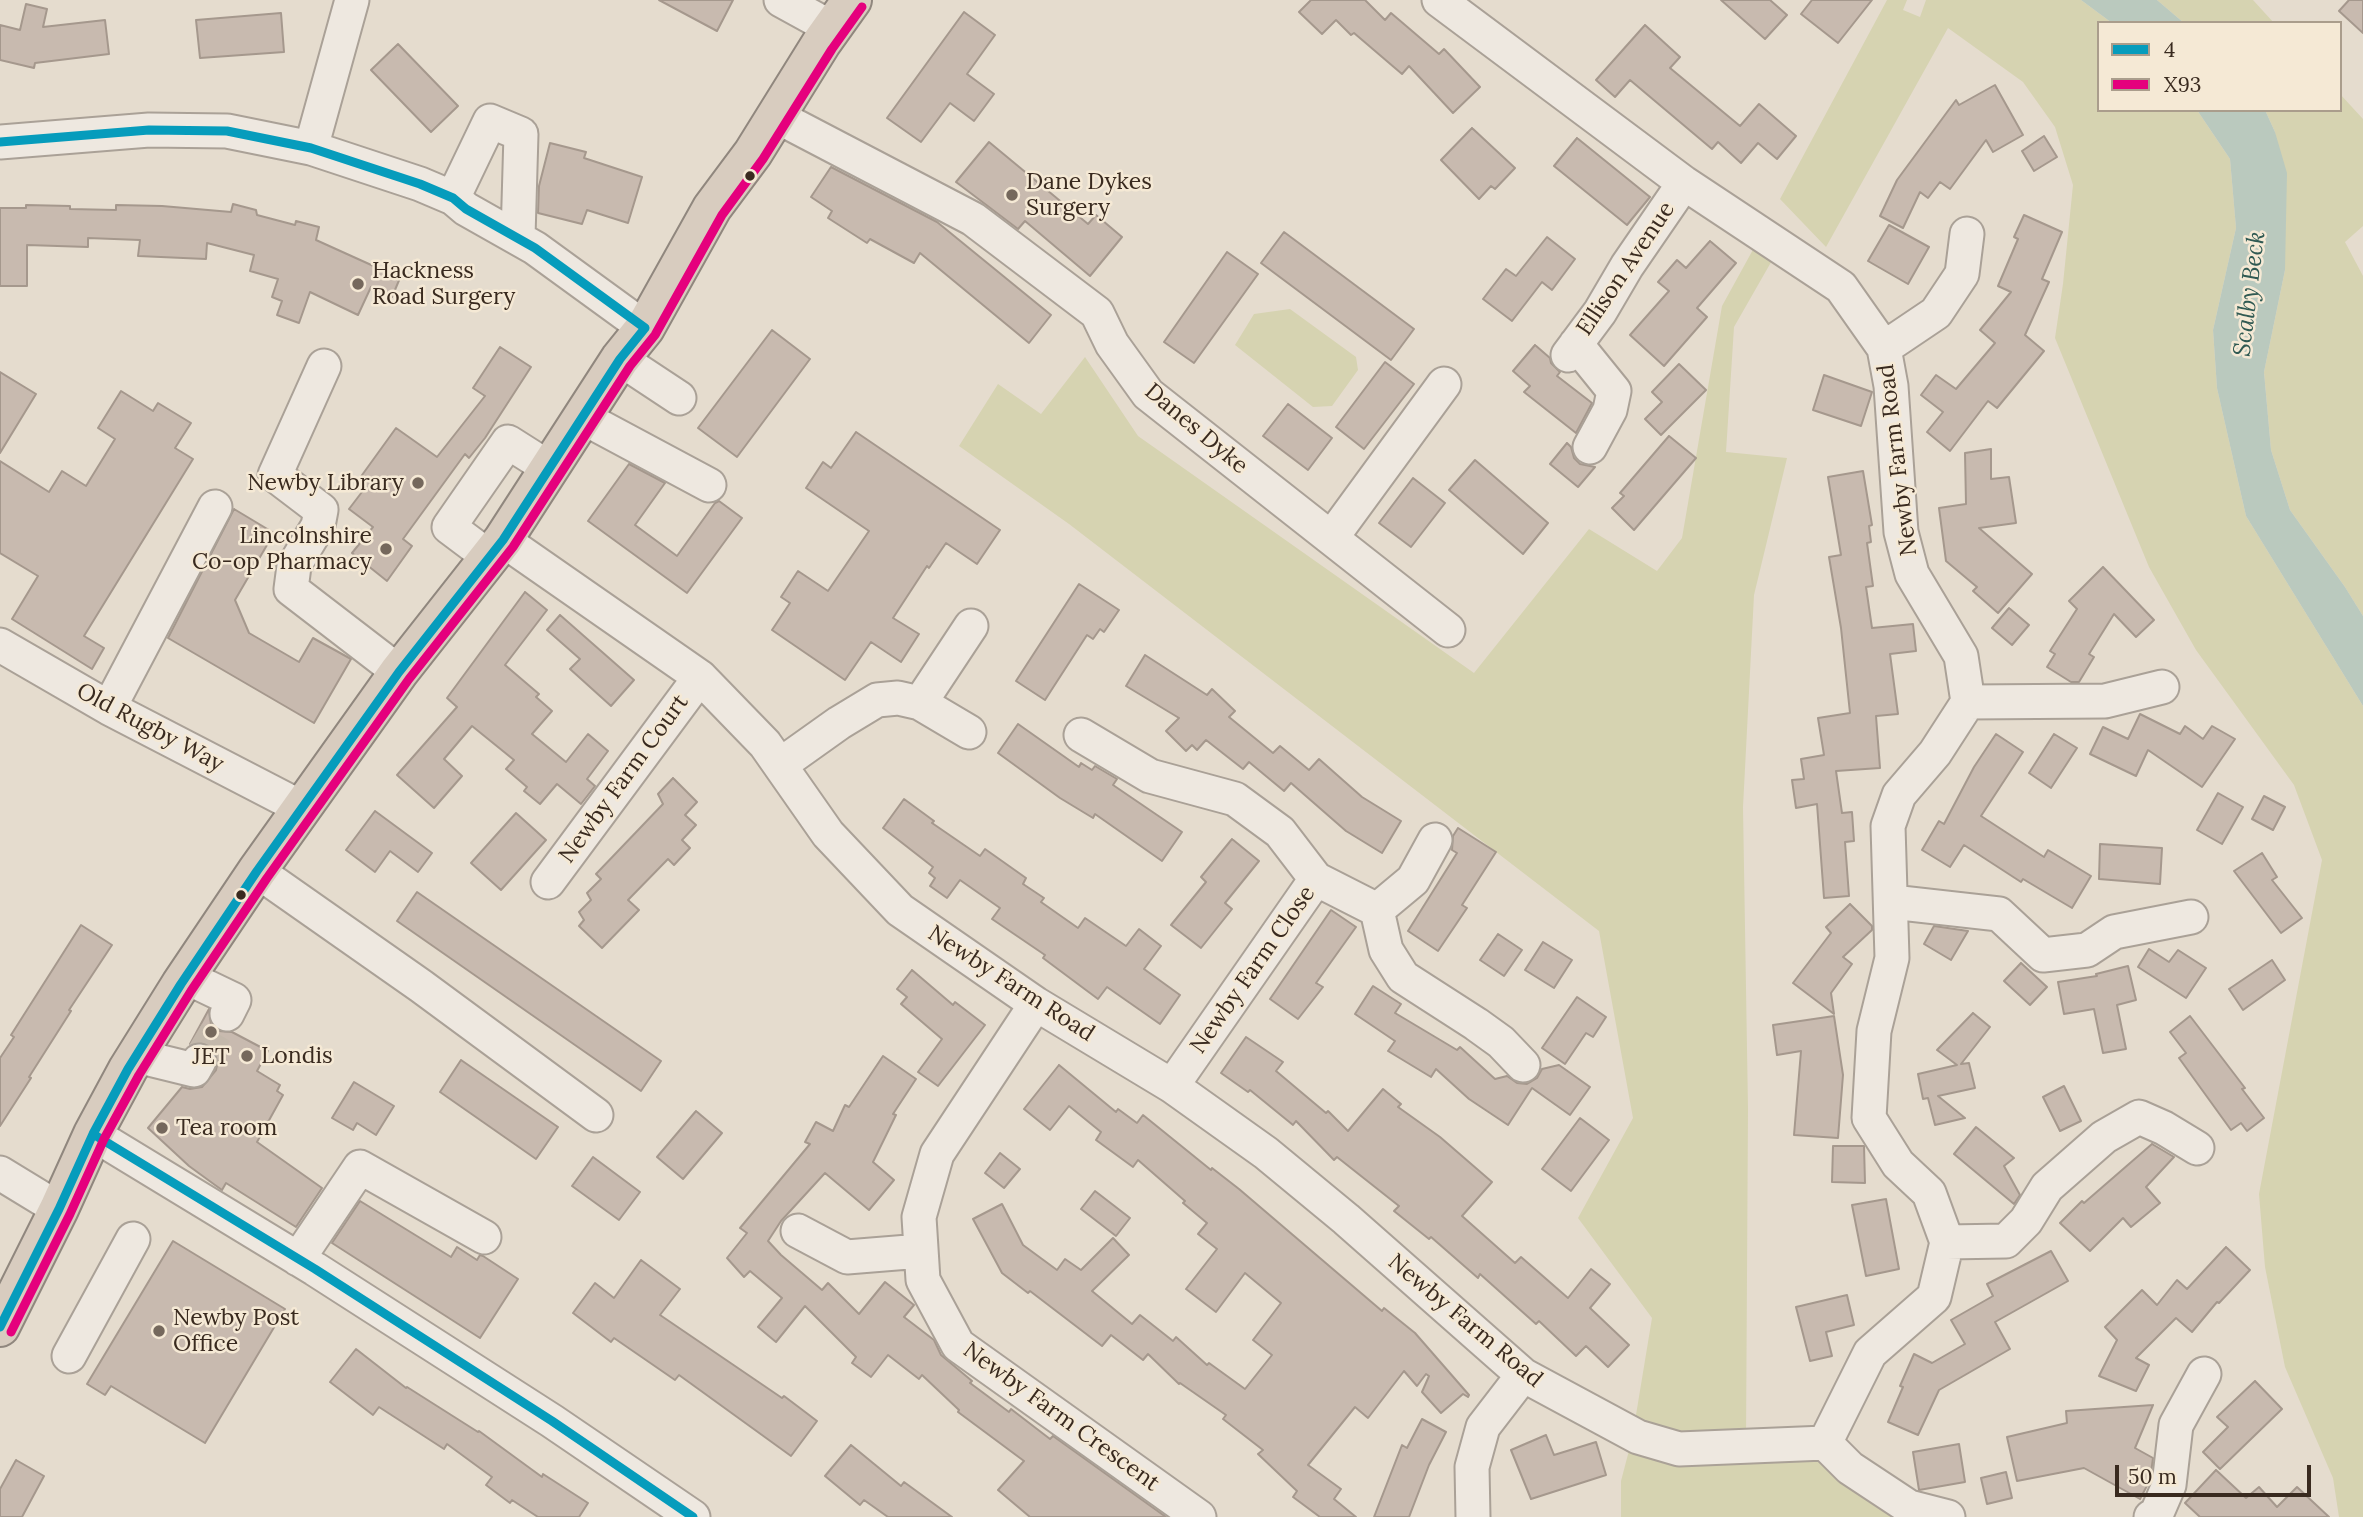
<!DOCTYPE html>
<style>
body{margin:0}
#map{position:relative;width:2363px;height:1517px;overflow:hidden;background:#e5dcce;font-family:Lora,serif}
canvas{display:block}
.legend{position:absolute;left:2097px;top:21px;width:245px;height:91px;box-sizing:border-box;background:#f5e9d5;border:2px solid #aa9d8c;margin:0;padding:9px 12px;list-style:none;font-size:21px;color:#392a1f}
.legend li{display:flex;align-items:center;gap:14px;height:35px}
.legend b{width:35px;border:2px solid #aa9d8c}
.scale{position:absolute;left:2115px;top:1465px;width:196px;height:32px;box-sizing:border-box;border:4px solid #392a1f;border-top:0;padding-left:9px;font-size:21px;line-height:24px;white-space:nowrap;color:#392a1f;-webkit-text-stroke:5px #f5e9d5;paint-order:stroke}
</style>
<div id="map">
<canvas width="2363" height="1517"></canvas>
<ul class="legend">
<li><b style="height:9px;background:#069cbc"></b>4</li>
<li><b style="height:9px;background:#e5007d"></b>X93</li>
</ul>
<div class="scale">50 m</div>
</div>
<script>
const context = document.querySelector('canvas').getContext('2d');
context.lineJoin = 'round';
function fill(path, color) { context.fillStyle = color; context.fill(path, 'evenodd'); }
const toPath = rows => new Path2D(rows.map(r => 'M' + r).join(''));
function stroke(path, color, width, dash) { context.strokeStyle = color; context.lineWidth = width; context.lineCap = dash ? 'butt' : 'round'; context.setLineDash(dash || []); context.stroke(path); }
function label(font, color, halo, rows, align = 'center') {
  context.font = font + ' Lora,serif'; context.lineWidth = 5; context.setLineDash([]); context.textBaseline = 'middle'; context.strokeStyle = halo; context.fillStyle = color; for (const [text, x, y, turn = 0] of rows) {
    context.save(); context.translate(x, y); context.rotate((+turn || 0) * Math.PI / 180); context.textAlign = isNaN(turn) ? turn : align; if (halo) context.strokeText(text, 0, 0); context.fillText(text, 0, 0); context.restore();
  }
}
fill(toPath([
 [1887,0,1907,0,1903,10,1920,17,1926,0,2081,0,2112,23,2099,23,2099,110,2197,110,2230,159,2236,228,2213,330,2217,388,2246,516,2363,706,2363,1517,2339,1517,2333,1478,2285,1367,2265,1267,2259,1194,2322,860,2294,785,2196,650,2149,567,2055,338,2063,284,2073,185,2055,127,2023,82,1948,28,1826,247,1780,199],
 [2157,0,2253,0,2274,23,2184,23],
 [2340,94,2363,119,2363,226,2345,242,2363,276,2363,616,2345,587,2290,510,2271,450,2264,372,2285,270,2275,132,2265,110,2340,110],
 [1755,246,1774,257,1734,327,1726,452,1787,458,1754,595,1743,807,1748,1109,1746,1440,1634,1427,1652,1318,1578,1218,1633,1118,1599,931,1069,524,959,446,998,384,1041,414,1085,357,1138,436,1474,673,1589,529,1657,571,1682,538,1722,306],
 [1290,309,1356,357,1358,370,1332,406,1313,407,1235,345,1254,314],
 [1632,1439,1822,1448,1909,1517,1621,1517,1621,1481]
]), '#d6d3b1');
fill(toPath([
 [2081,0,2157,0,2184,23,2112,23],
 [2197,110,2265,110,2275,132,2287,173,2285,270,2264,372,2271,450,2290,510,2345,587,2363,616,2363,706,2246,516,2217,388,2213,330,2236,228,2230,159]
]), '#bac9be');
const building = toPath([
 [659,0,733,0,717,31,659,0],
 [1311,0,1365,0,1385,20,1391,13,1439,54,1444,49,1480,87,1453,113,1409,66,1402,74,1354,33,1351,35,1336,20,1322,34,1299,12,1311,0],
 [1721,0,1770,0,1787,15,1765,39,1721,0],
 [1812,0,1872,0,1838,43,1801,14,1812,0],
 [2349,0,2363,0,2363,33,2339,11,2349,0],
 [26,4,47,9,43,27,105,20,109,54,35,63,34,68,0,60,0,25,20,30,26,4],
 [964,12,995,35,967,74,994,94,974,121,950,103,921,142,887,118,964,12],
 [281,13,284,52,200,58,196,20,281,13],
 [1645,25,1680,57,1670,68,1740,126,1759,104,1796,136,1777,159,1758,143,1741,163,1718,142,1712,149,1630,80,1615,97,1596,80,1645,25],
 [398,44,458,106,431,132,371,70,398,44],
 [1995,85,2023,135,1993,152,1986,140,1950,189,1940,182,1928,198,1920,192,1903,228,1880,216,1897,180,1956,100,1959,105,1995,85],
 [1472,128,1515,168,1495,189,1491,186,1479,199,1441,160,1472,128],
 [2044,136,2057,157,2034,171,2022,151,2044,136],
 [1577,138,1650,197,1627,225,1554,166,1577,138],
 [989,142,1088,224,1096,215,1122,237,1090,276,1025,221,1018,229,956,182,989,142],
 [550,143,586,152,584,158,642,177,628,223,587,210,582,224,538,213,539,186,550,143],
 [831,167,937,222,1051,315,1029,343,920,253,914,263,870,239,867,243,828,218,832,211,811,197,831,167],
 [233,204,256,210,257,215,295,225,296,221,319,227,316,240,400,278,392,297,371,287,358,315,310,292,299,323,277,315,282,301,272,297,278,279,250,271,254,255,207,243,206,259,138,256,140,240,88,238,88,247,27,245,27,286,0,286,0,208,26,208,26,205,70,206,70,209,116,210,116,205,162,206,231,212,233,204],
 [2024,215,2062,232,2042,279,2049,282,2025,335,2044,351,1997,408,1988,401,1950,451,1927,432,1943,412,1921,395,1936,375,1956,389,1995,343,1980,330,2011,292,1998,286,2018,239,2014,237,2024,215],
 [1889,225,1929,247,1908,284,1868,261,1889,225],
 [1284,232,1414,329,1391,360,1261,263,1284,232],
 [1547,237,1575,259,1552,290,1542,282,1512,321,1483,299,1506,269,1516,276,1547,237],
 [1710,241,1736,263,1697,308,1707,317,1664,366,1630,335,1669,291,1658,282,1677,260,1686,268,1710,241],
 [1227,252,1258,274,1194,363,1164,342,1227,252],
 [772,330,810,359,737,457,698,428,772,330],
 [1535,345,1550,358,1551,363,1560,372,1557,376,1592,403,1576,433,1524,392,1530,386,1513,371,1535,345],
 [500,347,531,367,485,438,469,458,465,454,403,539,412,546,387,581,352,553,373,527,349,509,365,488,357,482,396,428,437,457,485,396,473,388,500,347],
 [1385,362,1414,384,1364,449,1336,427,1385,362],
 [1679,364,1706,390,1661,435,1645,419,1662,402,1652,392,1679,364],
 [0,372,36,394,0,453,0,372],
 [1824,375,1872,392,1861,426,1813,410,1824,375],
 [121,391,153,411,158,403,191,423,175,448,193,459,84,636,104,648,92,669,12,619,38,576,0,553,0,461,49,492,62,471,86,486,115,439,98,428,121,391],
 [1288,404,1332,438,1308,470,1263,436,1288,404],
 [856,432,1000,530,977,564,946,543,929,568,927,566,893,618,919,634,901,662,871,642,845,680,772,630,790,603,781,597,798,571,828,591,869,531,806,488,823,462,831,468,856,432],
 [1669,436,1696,458,1634,530,1612,508,1624,496,1620,493,1669,436],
 [1567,443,1571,447,1574,458,1580,464,1595,467,1578,487,1550,464,1567,443],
 [1991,449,1991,479,2009,477,2016,523,1979,528,2032,574,1998,613,1973,591,1977,587,1946,561,1939,508,1966,504,1965,453,1991,449],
 [1475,460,1548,523,1523,554,1449,490,1475,460],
 [629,464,665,483,635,525,677,556,715,503,719,501,742,518,687,593,588,521,629,464],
 [1863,471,1872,525,1869,526,1871,542,1867,543,1873,586,1866,587,1872,628,1913,624,1916,651,1890,654,1898,714,1876,716,1880,768,1836,771,1842,813,1852,812,1854,841,1845,842,1849,896,1824,898,1817,804,1796,808,1792,780,1804,779,1801,759,1824,755,1818,718,1850,713,1841,628,1829,557,1841,555,1828,477,1863,471],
 [1413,478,1445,503,1411,547,1379,523,1413,478],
 [234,509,274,533,235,600,249,633,299,662,313,638,351,659,314,723,168,638,234,509],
 [2103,567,2154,620,2136,637,2114,614,2089,654,2094,657,2079,682,2071,682,2047,667,2055,654,2050,651,2077,609,2069,601,2103,567],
 [1079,584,1119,610,1104,632,1100,629,1093,639,1087,635,1045,700,1016,681,1079,584],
 [525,592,547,610,505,665,539,694,536,697,552,711,532,734,566,762,588,734,608,751,587,779,595,786,581,804,557,784,540,804,524,791,527,787,506,769,514,760,472,726,444,759,462,776,434,808,397,775,457,707,447,698,525,592],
 [2009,608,2029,625,2012,645,1992,628,2009,608],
 [560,615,634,680,611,706,570,669,580,659,547,630,560,615],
 [1145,655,1207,695,1212,689,1235,711,1229,717,1273,753,1280,746,1309,770,1319,759,1362,797,1401,821,1382,853,1346,831,1291,783,1284,791,1249,762,1243,769,1206,740,1197,750,1192,745,1186,751,1166,731,1179,718,1126,686,1145,655],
 [2140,714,2180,734,2185,726,2203,739,2212,726,2235,739,2202,787,2148,750,2136,776,2090,754,2103,727,2128,739,2140,714],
 [1018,724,1079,767,1081,763,1092,770,1095,766,1117,779,1113,785,1182,832,1162,861,1095,814,1093,818,1060,798,998,753,1018,724],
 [1996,734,2023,752,1981,816,2044,857,2048,850,2091,876,2072,908,2023,879,2021,882,1964,845,1950,867,1922,850,1939,821,1944,824,1974,767,1996,734],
 [2054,734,2077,748,2051,788,2029,773,2054,734],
 [673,778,697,802,685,815,696,825,682,840,690,848,674,865,668,859,628,900,639,910,602,948,579,926,584,920,579,912,591,900,587,893,601,879,596,874,663,804,658,794,673,778],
 [2218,793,2243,807,2222,844,2197,830,2218,793],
 [2264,796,2285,807,2273,830,2252,819,2264,796],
 [904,799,934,821,932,823,980,856,985,849,1026,878,1023,884,1044,898,1041,902,1078,928,1085,918,1126,946,1139,929,1161,946,1144,969,1180,995,1160,1024,1107,987,1098,999,1043,958,1045,955,992,919,1000,908,960,880,947,898,930,886,935,878,929,873,933,867,883,828,904,799],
 [375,811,432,853,418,872,390,851,375,872,346,850,375,811],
 [516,813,546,840,501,890,471,863,516,813],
 [1458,828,1496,852,1462,905,1467,908,1438,951,1408,931,1457,853,1452,850,1453,836,1458,828],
 [1232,839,1259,861,1225,903,1232,909,1201,948,1171,925,1206,882,1201,877,1232,839],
 [2100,844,2162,848,2160,884,2099,879,2100,844],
 [2262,853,2277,877,2272,880,2302,918,2281,933,2234,871,2262,853],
 [417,892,661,1061,641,1091,397,921,417,892],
 [1850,904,1872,926,1872,930,1843,957,1852,964,1831,993,1834,1014,1793,983,1831,933,1826,927,1850,904],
 [1331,910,1356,927,1316,983,1323,987,1298,1019,1270,999,1331,910],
 [81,925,112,945,69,1010,71,1011,29,1077,31,1078,0,1126,0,1058,14,1037,11,1035,81,925],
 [1934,926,1968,931,1951,960,1924,944,1934,926],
 [1498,934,1522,950,1504,976,1480,960,1498,934],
 [1543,942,1572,960,1554,988,1525,970,1543,942],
 [2149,949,2169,962,2178,950,2206,968,2186,998,2138,967,2149,949],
 [2272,960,2285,980,2243,1010,2229,989,2272,960],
 [2021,963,2047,987,2030,1005,2004,981,2021,963],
 [2128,966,2136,1000,2117,1005,2126,1049,2103,1053,2094,1009,2064,1014,2058,982,2097,976,2096,974,2128,966],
 [912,970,953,1005,955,1002,985,1025,938,1086,918,1072,942,1039,901,1004,907,997,897,989,912,970],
 [1373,986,1401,1004,1395,1013,1457,1050,1460,1047,1495,1079,1507,1076,1517,1083,1527,1084,1537,1078,1542,1069,1559,1065,1590,1087,1570,1115,1532,1088,1508,1125,1469,1099,1436,1069,1431,1077,1388,1051,1395,1041,1355,1014,1373,986],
 [1577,997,1606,1017,1593,1037,1586,1033,1565,1064,1542,1048,1577,997],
 [209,1009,211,1024,218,1031,232,1032,268,1051,257,1071,280,1085,277,1091,283,1095,257,1142,322,1188,296,1227,226,1183,222,1190,215,1185,189,1166,148,1128,182,1087,190,1089,202,1087,216,1070,218,1060,215,1051,208,1044,199,1042,190,1044,209,1009],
 [1973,1013,1990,1027,1961,1064,1969,1063,1975,1088,1938,1096,1965,1118,1935,1125,1928,1098,1923,1099,1918,1074,1957,1065,1937,1050,1973,1013],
 [1834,1016,1843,1075,1838,1138,1794,1135,1801,1051,1777,1055,1773,1025,1834,1016],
 [2190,1016,2245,1088,2242,1089,2264,1118,2247,1131,2241,1123,2231,1130,2179,1058,2186,1053,2170,1032,2190,1016],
 [1246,1037,1283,1062,1276,1071,1326,1113,1328,1111,1348,1131,1383,1089,1401,1104,1398,1107,1440,1137,1492,1182,1462,1216,1515,1263,1521,1257,1568,1298,1591,1269,1610,1284,1590,1308,1629,1345,1608,1367,1586,1346,1576,1356,1539,1321,1536,1324,1480,1274,1478,1278,1431,1237,1429,1239,1394,1211,1399,1206,1337,1157,1334,1160,1296,1121,1293,1125,1250,1090,1248,1092,1221,1073,1246,1037],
 [883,1056,916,1079,893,1114,896,1115,873,1162,894,1180,869,1210,825,1173,781,1221,768,1241,781,1255,822,1290,828,1283,859,1314,885,1282,914,1305,904,1317,934,1340,941,1355,972,1381,970,1383,1009,1412,1011,1409,1050,1439,1053,1436,1166,1517,1030,1517,998,1490,1024,1461,958,1412,959,1410,922,1375,919,1379,888,1355,871,1377,852,1363,856,1357,805,1306,776,1342,758,1327,782,1298,750,1271,744,1277,727,1258,747,1233,740,1228,810,1144,805,1142,816,1122,833,1131,845,1105,849,1107,883,1056],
 [461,1060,558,1127,536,1159,440,1092,461,1060],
 [1059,1065,1116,1112,1118,1109,1137,1123,1143,1115,1211,1170,1212,1168,1239,1189,1382,1311,1384,1308,1415,1333,1469,1395,1468,1397,1463,1394,1441,1413,1422,1392,1429,1376,1426,1374,1417,1386,1404,1371,1368,1418,1355,1407,1308,1465,1341,1489,1334,1499,1356,1517,1320,1517,1293,1497,1297,1491,1258,1454,1263,1450,1223,1419,1226,1415,1180,1383,1179,1384,1148,1354,1143,1360,1111,1335,1102,1346,1030,1291,1028,1293,1002,1273,973,1219,1002,1204,1023,1245,1057,1270,1065,1259,1081,1270,1113,1238,1129,1255,1092,1291,1132,1324,1140,1315,1173,1341,1176,1337,1207,1365,1209,1363,1245,1389,1272,1355,1253,1340,1281,1303,1245,1273,1216,1312,1186,1289,1217,1249,1198,1234,1207,1223,1183,1203,1185,1201,1138,1160,1133,1167,1096,1140,1101,1132,1069,1106,1050,1130,1024,1109,1059,1065],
 [354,1082,394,1106,376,1135,357,1123,353,1130,332,1118,354,1082],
 [2064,1086,2081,1121,2060,1131,2043,1097,2064,1086],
 [696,1111,722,1133,683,1179,657,1157,696,1111],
 [1580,1118,1609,1140,1571,1191,1542,1169,1580,1118],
 [1976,1127,2014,1158,2004,1166,2020,1195,2014,1204,1954,1154,1976,1127],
 [2152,1144,2174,1157,2146,1187,2160,1203,2131,1227,2123,1218,2090,1251,2060,1223,2082,1201,2084,1203,2152,1144],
 [1833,1146,1864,1146,1865,1183,1832,1182,1833,1146],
 [1000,1153,1020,1169,1004,1188,985,1173,1000,1153],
 [593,1157,640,1192,619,1220,572,1186,593,1157],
 [1095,1191,1130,1218,1116,1236,1081,1209,1095,1191],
 [1886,1199,1899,1269,1866,1276,1852,1205,1886,1199],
 [360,1201,451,1257,457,1247,477,1260,480,1255,483,1256,518,1279,480,1338,332,1243,360,1201],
 [173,1241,285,1309,205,1443,111,1386,105,1395,87,1384,173,1241],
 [2226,1247,2250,1270,2219,1303,2217,1302,2192,1332,2176,1318,2136,1358,2149,1365,2136,1391,2099,1376,2117,1340,2105,1327,2142,1290,2157,1305,2177,1280,2187,1289,2226,1247],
 [2051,1251,2068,1281,1995,1322,2010,1349,1939,1390,1918,1435,1888,1422,1903,1387,1900,1386,1914,1354,1932,1363,1965,1344,1951,1320,1993,1296,1987,1284,2051,1251],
 [641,1260,680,1289,660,1315,782,1398,784,1396,817,1421,791,1456,679,1375,675,1380,614,1338,611,1342,573,1313,595,1283,614,1298,641,1260],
 [1847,1295,1854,1325,1826,1332,1832,1356,1810,1361,1796,1307,1847,1295],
 [356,1349,406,1388,407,1387,478,1432,479,1431,542,1477,543,1474,588,1503,579,1517,538,1517,512,1500,510,1503,486,1485,492,1477,447,1444,444,1449,379,1407,373,1415,330,1382,356,1349],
 [2255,1381,2282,1409,2220,1469,2203,1452,2228,1427,2217,1417,2255,1381],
 [2153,1405,2135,1448,2153,1458,2150,1480,2140,1499,2084,1468,2017,1481,2007,1437,2067,1423,2066,1411,2153,1405],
 [1422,1419,1446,1432,1429,1465,1409,1517,1374,1517,1402,1445,1407,1448,1422,1419],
 [1546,1435,1554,1455,1596,1442,1606,1475,1531,1499,1511,1450,1546,1435],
 [1959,1444,1965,1482,1919,1490,1913,1452,1959,1444],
 [851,1445,901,1486,904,1482,952,1517,888,1517,864,1500,860,1505,825,1476,851,1445],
 [16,1460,44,1476,22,1517,0,1517,0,1489,16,1460],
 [2216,1470,2246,1498,2259,1487,2277,1507,2297,1487,2329,1517,2200,1517,2185,1503,2216,1470],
 [2006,1472,2012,1498,1987,1504,1981,1478,2006,1472]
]);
fill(building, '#c8baaf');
stroke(building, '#a5988d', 2);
stroke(toPath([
 [199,1061,227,1014]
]), '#c3b8ab', 33, [33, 17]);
const minor = toPath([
 [781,0,832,28],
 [776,116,973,219,1097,313,1112,344,1148,394,1448,630],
 [0,142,149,130,227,131,311,148,420,184,453,198,466,209,535,248,645,328],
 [311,148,352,0],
 [453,198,490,121,521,134,518,237],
 [1576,344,1614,391,1610,410,1590,447],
 [1884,348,1936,313,1962,274,1967,234],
 [1568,355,1600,312,1627,266,1684,183],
 [620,359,679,398],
 [324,366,275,475,321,510,318,526,294,566,291,589,399,672],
 [582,417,709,485],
 [1332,537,1444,384],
 [503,540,700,677,765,744,828,834,900,910,1036,1004,1172,1086,1266,1153,1346,1219,1523,1375,1638,1437,1679,1449,1825,1443,1870,1353,1934,1297,1947,1242,1929,1193,1898,1164,1869,1118,1874,1031,1892,958,1888,826,1899,795,1935,753,1968,702,1961,656,1912,574,1901,532,1891,386,1884,348,1841,287,1684,183,1439,0],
 [489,557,449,527,508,442,549,468],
 [0,645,109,708,302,808],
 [1968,702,2105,701,2162,687],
 [920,703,969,732],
 [109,708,215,507],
 [1081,735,1150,776,1235,799,1280,832,1316,879,1172,1086],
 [780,765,839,723,877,700,898,698,920,703,971,626],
 [257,871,421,986,596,1115],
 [1316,879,1377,910,1413,880,1435,840],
 [548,882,700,677],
 [1892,902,1999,914,2043,955,2087,950,2114,932,2191,917],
 [1377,910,1386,950,1403,977,1476,1024,1501,1042,1523,1065],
 [186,977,234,1000,227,1014],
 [1036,1004,937,1154,919,1217,923,1280,958,1345,1199,1517],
 [137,1056,194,1070,199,1061],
 [93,1134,315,1269,552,1421,693,1517],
 [0,1173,59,1209],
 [798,1231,847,1257,921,1251],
 [1947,1242,2006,1241,2026,1221,2047,1187,2104,1137,2139,1117,2164,1128,2197,1148],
 [298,1259,360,1167,484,1237],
 [69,1356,133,1239],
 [1825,1443,1850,1468,1909,1507,1948,1517],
 [1473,1517,1472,1467,1483,1427,1523,1375],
 [2151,1517,2156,1515,2169,1485,2176,1425,2204,1374]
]);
const highway = toPath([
 [0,1327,59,1209,93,1134,128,1069,181,984,257,871,399,672,503,540,620,359,645,328,712,208,753,153,822,42,852,0]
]);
stroke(minor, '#aaa197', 37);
stroke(highway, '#90877e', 42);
stroke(minor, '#eee8e0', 33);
stroke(highway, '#d8ccbf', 38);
stroke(toPath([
 [0,142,149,130,227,131,311,148,420,184,453,198,466,209,535,248,645,328,620,359,503,540,399,672,257,871,181,984,128,1069,93,1134,59,1209,0,1327],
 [93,1134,315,1269,552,1421,693,1517]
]), '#069cbc', 9);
stroke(toPath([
 [11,1332,70,1214,104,1139,139,1075,191,991,267,878,409,679,513,547,630,366,655,335,722,215,763,159,832,49,862,7]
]), '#e5007d', 9);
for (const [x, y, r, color] of [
 [750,176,6,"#392a1f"],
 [1012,195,7,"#75685c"],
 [358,284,7,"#75685c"],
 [418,483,7,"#75685c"],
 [386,549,7,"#75685c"],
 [241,895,6,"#392a1f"],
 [211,1032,7,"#75685c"],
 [247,1056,7,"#75685c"],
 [162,1128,7,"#75685c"],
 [159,1331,7,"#75685c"]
]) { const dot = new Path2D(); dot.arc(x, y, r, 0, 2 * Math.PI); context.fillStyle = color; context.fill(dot); stroke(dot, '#f5e9d5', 2.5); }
label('23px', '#392a1f', '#f5e9d5', [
 ["Dane Dykes",1026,182],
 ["Surgery",1026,208],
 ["Hackness",372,271],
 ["Road Surgery",372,297],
 ["Newby Library",404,483,"right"],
 ["Lincolnshire",372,536,"right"],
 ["Co-op Pharmacy",372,562,"right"],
 ["Londis",261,1056],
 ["JET",211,1057,"center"],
 ["Tea room",176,1128],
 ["Newby Post",173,1318],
 ["Office",173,1344]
], 'left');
label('23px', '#392a1f', '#f5e9d5', [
 ["Ellison Avenue",1626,269,-56],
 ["Danes Dyke",1196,429,40],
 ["Newby Farm Road",1898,460,-97],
 ["Old Rugby Way",150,728,28],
 ["Newby Farm Court",624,779,-54],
 ["Newby Farm Close",1253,970,-55],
 ["Newby Farm Road",1011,984,33],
 ["Newby Farm Road",1465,1321,40],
 ["Newby Farm Crescent",1061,1417,36]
]);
label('italic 24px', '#2f5952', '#f5e9d5', [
 ["Scalby Beck",2250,294,-83]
]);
</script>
